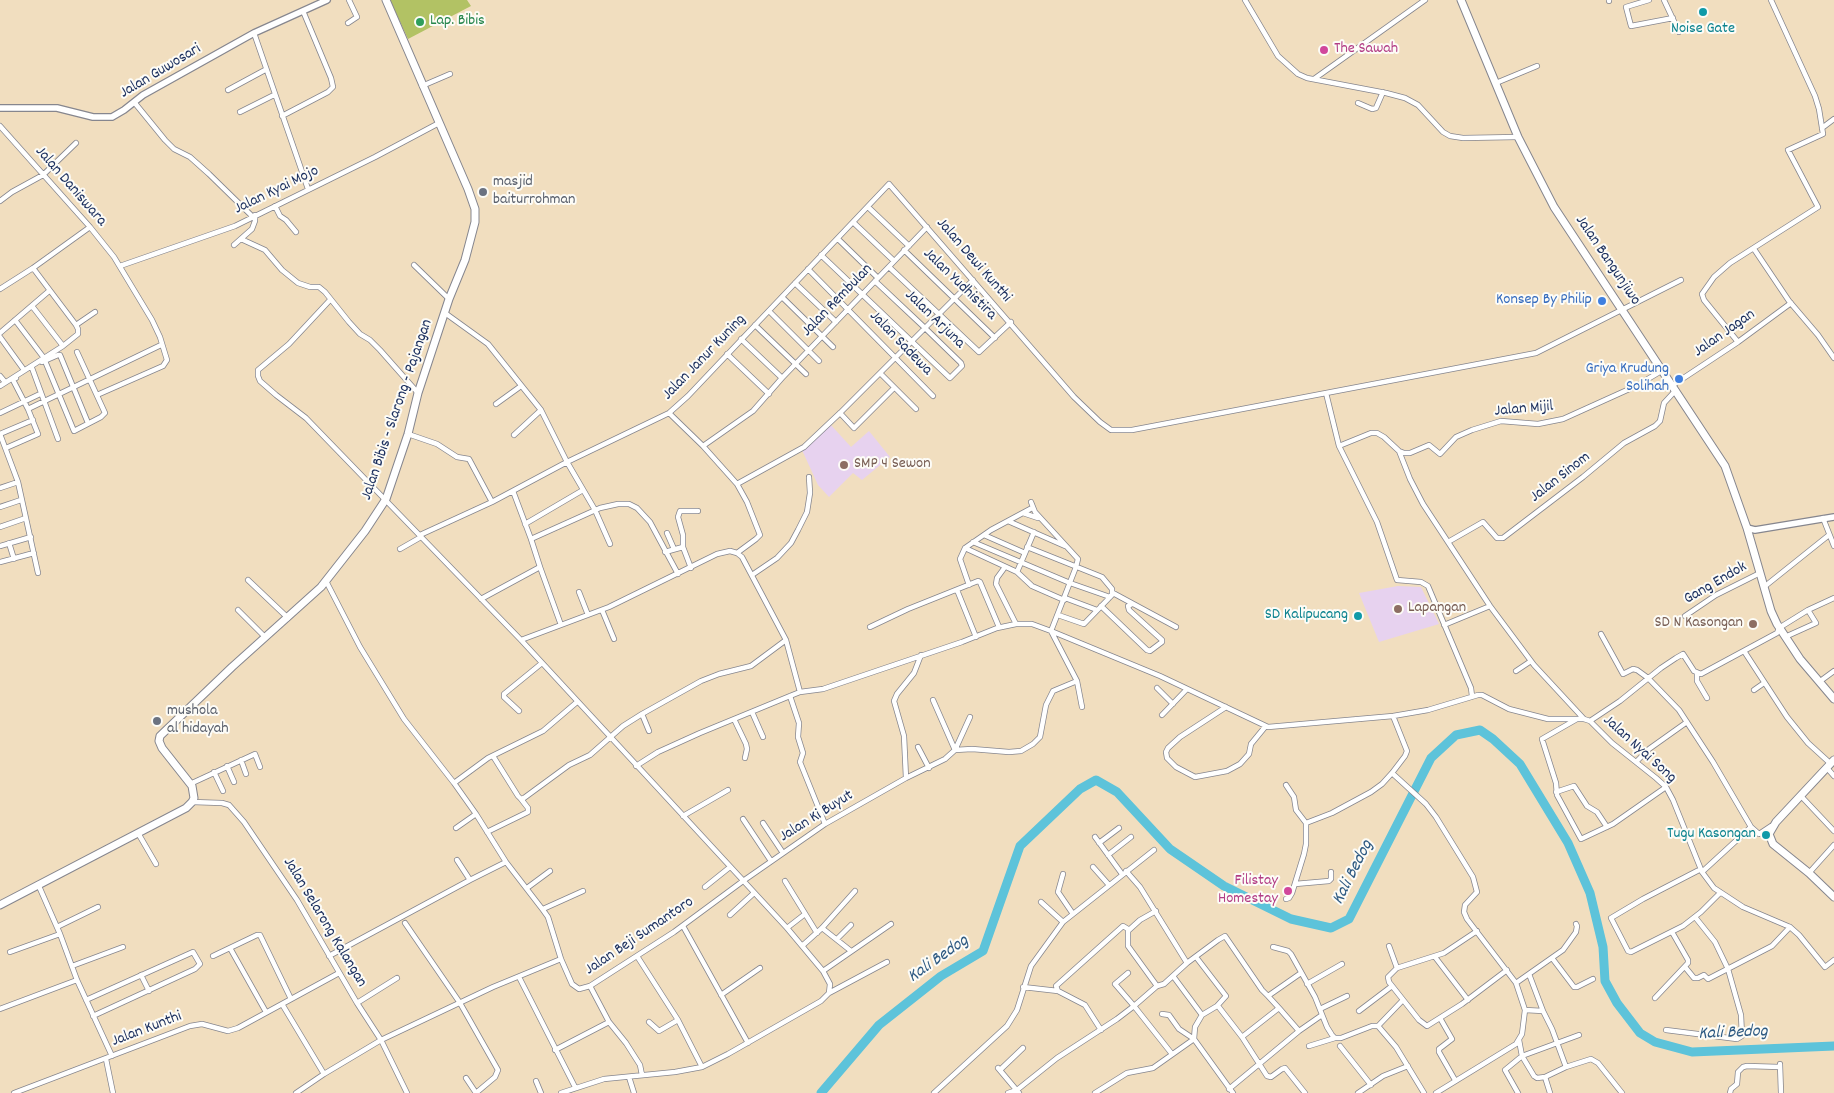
<!DOCTYPE html>
<style>
body{margin:0}
canvas{display:block;background:#f1debf}
</style>
<canvas width="1834" height="1093"></canvas>
<script>
const context = document.querySelector('canvas').getContext('2d');
context.lineJoin = 'round';
function fill(path, color) { context.fillStyle = color; context.fill(path, 'evenodd'); }
const toPath = rows => new Path2D(rows.map(r => 'M' + r).join(''));
function stroke(path, color, width, dash) { context.strokeStyle = color; context.lineWidth = width; context.lineCap = dash ? 'butt' : 'round'; context.setLineDash(dash || []); context.stroke(path); }
function label(font, color, halo, rows, align = 'center') {
  context.font = font + ' Dekko,sans-serif'; context.lineWidth = 4; context.setLineDash([]); context.textBaseline = 'middle'; context.strokeStyle = halo; context.fillStyle = color; for (const [text, x, y, turn = 0] of rows) {
    context.save(); context.translate(x, y); context.rotate((+turn || 0) * Math.PI / 180); context.textAlign = isNaN(turn) ? turn : align; if (halo) context.strokeText(text, 0, 0); context.fillText(text, 0, 0); context.restore();
  }
}
fill(toPath([
 [830,424,851,447,869,431,890,457,862,480,853,473,829,497,818,485,802,450],
 [1398,586,1421,587,1439,624,1379,642,1359,593]
]), '#e7d2ef');
fill(toPath([
 [390,0,467,0,471,6,408,39]
]), '#b2c264');
stroke(toPath([
 [821,1093,879,1025,941,976,983,951,1020,846,1080,789,1096,780,1117,792,1170,849,1224,886,1291,919,1331,928,1349,919,1431,758,1456,735,1480,730,1493,739,1520,764,1568,843,1590,893,1603,947,1605,981,1617,1003,1640,1033,1655,1042,1692,1052,1834,1046]
]), '#5dc3da', 9);
const minor = toPath([
 [1245,0,1278,56,1298,74,1307,78,1386,93,1405,98,1418,105,1443,132,1450,136,1463,138,1518,137],
 [1609,0,1609,1],
 [1649,0,1626,7,1631,26,1673,18],
 [1664,0,1679,32],
 [348,23,357,17,349,0],
 [254,33,308,189],
 [1314,79,1425,0],
 [1496,83,1537,66],
 [422,86,450,74],
 [228,90,265,70],
 [134,102,165,140,174,149,190,157,209,174,253,217],
 [1358,103,1372,109,1376,108,1383,92],
 [240,112,274,95],
 [282,116,328,92,333,87,331,78,303,11],
 [0,126,90,227,114,257,152,320,160,337,167,360,163,366,97,395],
 [1822,128,1834,119],
 [0,201,12,192,43,175,76,143],
 [275,206,280,216,286,220,296,232],
 [868,207,909,246],
 [854,223,894,261],
 [241,239,265,250,282,270,298,283,310,287,319,287,325,292,349,322,360,334,370,340,380,350,418,393],
 [838,239,878,278],
 [234,245,252,229,255,221,255,215],
 [1754,249,1789,301,1818,335,1834,358],
 [904,250,995,338],
 [821,255,950,378,962,366,961,363,925,328,875,281],
 [414,265,449,299],
 [120,266,235,226,375,157,439,123],
 [889,267,979,352,1011,322],
 [808,269,933,396],
 [795,283,836,322],
 [0,289,33,268],
 [782,297,833,347],
 [330,300,289,344,258,370,258,376,260,381,276,395,306,418,521,640,787,928,823,971,830,984,829,993,821,1001,728,1054,702,1067,675,1072,604,1079,561,1093],
 [32,306,63,346],
 [769,311,819,361],
 [445,313,488,344,541,410,567,462,595,510,610,544],
 [15,320,44,358],
 [76,325,95,312],
 [755,325,806,374],
 [0,333,49,291],
 [0,337,24,370],
 [741,339,782,378],
 [1738,342,1704,300,1702,294,1714,277,1730,263,1818,207,1788,150,1823,134,1819,109,1815,96,1771,0],
 [727,354,769,394],
 [45,361,74,431,101,417,105,413,77,352],
 [42,362,58,355,60,355,88,423],
 [32,368,58,439],
 [880,373,916,409],
 [0,376,5,382],
 [1673,385,1738,342,1791,303],
 [0,386,63,346,78,334,78,329,76,325,33,268,90,227],
 [1326,393,1339,446,1377,522,1397,580,1421,582,1428,586,1471,688,1472,696],
 [496,404,521,386],
 [28,409,161,345],
 [0,413,40,394],
 [669,413,703,446,737,484],
 [840,413,854,428,894,388],
 [0,434,18,482,38,573],
 [0,434,33,420],
 [408,434,437,444,457,457,469,459,492,502],
 [514,435,541,410],
 [703,446,753,411,782,378,927,227],
 [1339,446,1371,433,1377,433,1384,437,1399,451,1404,453,1410,453,1429,445,1440,454,1456,437,1472,430,1501,421,1538,424,1563,419,1636,386,1663,370],
 [6,448,38,434,28,409,13,380,16,378],
 [1399,451,1410,479,1423,504,1490,606,1534,665,1584,719],
 [0,488,18,482],
 [513,491,531,539],
 [1031,502,1035,512,1078,559,1076,567,1051,631,1077,681,1082,707],
 [0,507,21,500],
 [1023,513,1038,518],
 [1823,518,1834,546],
 [1008,521,1065,546],
 [525,524,583,490],
 [0,527,26,518],
 [667,533,674,549],
 [420,535,492,502,567,462,669,413,688,396,889,184,1074,397,1100,422,1111,430,1132,430,1536,353,1681,280],
 [984,535,1025,553],
 [973,542,1070,583,1110,597],
 [1448,542,1483,522,1497,538,1503,538,1583,477,1624,443,1655,426,1660,421,1664,403,1676,390],
 [9,543,14,559],
 [0,546,31,537],
 [1027,547,1102,577,1112,589,1112,595,1084,624,1058,615],
 [965,548,1017,572,1032,586,1064,600],
 [400,549,421,537],
 [665,552,683,547],
 [737,553,756,539,760,535,747,502,737,484,804,447,840,413,973,280],
 [0,562,34,553],
 [540,567,531,539,600,508,618,504,629,504,637,508,650,522,678,574],
 [1005,567,997,578,996,584,1016,624],
 [691,568,683,547,683,535,678,517,680,511,698,511],
 [1017,572,1034,532],
 [752,575,777,558,791,543,798,530,807,512,810,493,809,477],
 [248,580,288,618],
 [326,581,360,647,404,719,454,783,476,814,506,862,543,910,548,917,561,959,572,984,579,989,590,986,674,932,743,881,825,824,906,778,945,759,955,750,970,717],
 [969,585,960,559,965,548,991,530,1032,508],
 [1764,587,1829,535],
 [957,590,976,637],
 [579,592,588,615],
 [1113,593,1176,627],
 [1065,598,1097,610],
 [481,599,540,567,561,625],
 [1101,606,1147,650,1150,651,1162,642,1162,640,1129,610,1128,606,1132,604],
 [238,610,265,637],
 [602,610,614,639],
 [1685,616,1716,595,1760,573],
 [1444,625,1490,606],
 [870,627,908,609,978,581,980,582,999,627],
 [1601,634,1623,674,1633,669,1637,670,1648,678,1679,710,1713,762,1751,827,1759,834,1771,826],
 [1785,637,1816,623,1808,610],
 [521,640,609,607,717,554,730,551,737,553,742,557,786,640,800,692],
 [1744,651,1787,717,1808,743,1831,764],
 [1516,671,1531,661],
 [1697,673,1697,681,1707,698],
 [1819,682,1834,671],
 [1157,688,1173,704],
 [1754,690,1764,683],
 [790,696,799,723,798,737,803,753,800,762,825,824],
 [933,700,955,750],
 [1226,707,1180,737,1168,748,1166,752,1167,758,1176,767,1195,777,1227,771,1240,764,1249,754,1251,744,1265,727],
 [519,711,504,697,504,694,542,663],
 [752,712,763,737],
 [642,714,649,731],
 [1162,715,1187,689],
 [734,719,746,744,747,749,745,758],
 [1577,719,1542,739,1556,783,1557,795,1581,839,1613,824,1666,787],
 [1590,721,1612,743,1656,778,1666,787,1673,800,1702,872,1714,888,1743,907,1790,927,1799,935,1825,967,1834,960],
 [1590,721,1620,701,1661,668,1676,658,1683,654,1694,671,1701,674,1777,633,1779,628,1808,610,1834,598],
 [918,747,929,768],
 [955,750,972,749,1009,752,1021,751,1033,744,1040,737,1046,705,1053,691,1077,681],
 [493,756,518,796,521,799,524,798,569,765,590,755,623,726,642,714,701,681,719,674,751,666,786,640],
 [241,760,246,774],
 [1636,762,1649,749,1687,722],
 [227,766,234,782],
 [636,766,658,752,700,733,790,696,800,692,823,689,962,642,997,628,1016,624,1032,624,1051,631,1160,676,1268,727,1393,716,1428,710,1478,695,1482,695,1509,709,1548,719,1584,719,1590,721],
 [1827,768,1834,776],
 [214,772,223,791],
 [1392,773,1426,804,1436,817,1473,877,1477,892,1465,905,1464,912,1467,919,1516,983,1525,1010,1522,1034,1516,1044,1436,1093],
 [906,778,904,736,894,701,897,694,914,673,921,655],
 [454,783,488,758,543,731,577,702],
 [190,784,255,754,260,767],
 [1286,785,1294,797,1296,810,1306,823,1306,844,1304,854,1292,893,1289,898,1286,899],
 [1556,792,1574,786,1587,806,1597,812,1607,827],
 [1801,796,1834,831],
 [192,802,222,803,229,805,244,822,297,900,357,1003,381,1040,407,1093],
 [683,816,728,790],
 [743,819,771,861],
 [763,823,783,853],
 [1306,823,1332,813,1371,792,1382,784,1392,773,1405,756,1407,751,1393,716],
 [456,828,476,814],
 [487,832,528,812,528,808,521,799],
 [138,833,156,864],
 [1095,837,1122,874],
 [1099,843,1119,828],
 [1108,855,1131,837],
 [457,860,470,880],
 [1093,867,1109,885],
 [1701,869,1643,899,1611,918,1628,951,1631,952,1683,926,1701,912,1720,893],
 [1126,871,1140,887,1187,963],
 [1702,872,1751,827],
 [1809,873,1834,845],
 [1063,874,1058,892,1073,914],
 [785,881,817,933],
 [38,884,60,934,77,980,112,1056],
 [1295,884,1329,881,1331,879,1331,872],
 [705,887,730,867],
 [527,888,550,871],
 [1041,902,1063,922],
 [543,909,583,891],
 [730,915,754,893],
 [405,923,460,1003,498,1070,495,1077,476,1093],
 [683,926,748,1043],
 [57,927,98,907],
 [787,928,805,914],
 [822,928,851,951],
 [1129,930,1140,920,1156,911],
 [1477,931,1444,953,1397,968,1388,977,1389,982,1419,1020,1427,1026,1462,1004,1507,970],
 [837,939,851,925],
 [802,946,822,928,855,891],
 [1389,946,1397,968],
 [1273,947,1288,951,1291,954,1315,997,1327,1027,1332,1035,1335,1038,1341,1038,1372,1026,1378,1026,1396,1047,1424,1093],
 [230,948,266,1012],
 [10,952,60,934],
 [213,956,257,935,260,935,291,999],
 [329,956,470,880,506,862],
 [637,956,678,1020,702,1067],
 [1196,957,1226,996,1217,1006,1202,1015],
 [1435,957,1468,1000],
 [1552,958,1574,987,1577,987,1593,979],
 [72,966,123,947],
 [1685,967,1694,978,1698,978,1704,975,1708,979,1710,978,1772,946,1790,927],
 [823,971,891,924],
 [1128,973,1115,984,1134,1006,1157,986,1164,984,1187,963,1218,940,1225,936,1262,990,1268,996,1301,973],
 [1529,974,1543,1011],
 [141,975,149,991],
 [1173,976,1202,1015,1195,1027,1194,1039],
 [519,977,575,1087],
 [1516,983,1563,950,1576,932,1577,926,1576,924],
 [1307,984,1342,964],
 [590,986,609,1022],
 [1023,987,1058,991],
 [829,993,887,962],
 [721,995,760,968],
 [1268,996,1279,1008],
 [1655,998,1688,963,1688,960,1672,932],
 [86,1000,193,952,200,964,195,969,93,1016],
 [357,1003,397,978],
 [282,1004,324,1074,381,1040,493,987,561,959],
 [1218,1006,1242,1037,1267,1076,1271,1077,1282,1069,1285,1068,1305,1093],
 [0,1009,77,980],
 [1320,1009,1347,996],
 [1525,1010,1543,1011,1552,1029,1566,1067],
 [1359,1011,1392,986],
 [1162,1014,1169,1015,1179,1029,1194,1039,1233,1093],
 [1440,1018,1452,1039,1439,1049,1439,1052,1455,1080],
 [649,1022,659,1031,678,1020],
 [1378,1026,1403,1000],
 [1101,1030,1085,1005,1058,991,1056,986,1123,926,1128,929,1128,946,1157,986],
 [1666,1030,1737,1039,1742,1036,1741,1015,1728,969,1715,942,1695,917],
 [1242,1037,1279,1008,1299,1031],
 [1309,1046,1335,1038],
 [1340,1046,1371,1085],
 [555,1050,609,1022,626,1043,640,1065,642,1075],
 [106,1059,113,1093],
 [1780,1064,1781,1093],
 [998,1068,1019,1093],
 [1000,1070,1023,1048],
 [629,1077,634,1093],
 [1545,1077,1537,1078,1534,1076,1522,1056,1579,1035],
 [466,1078,476,1093],
 [536,1081,541,1093],
 [1229,1089,1299,1031,1322,1015],
 [14,1093,190,1026,202,1024,228,1031,238,1028,339,973],
 [296,1093,324,1074],
 [934,1093,1007,1026,1017,1010,1031,966,1063,922,1154,850],
 [1008,1093,1017,1090,1057,1058,1117,1019,1134,1006,1172,1054],
 [1095,1093,1127,1073,1153,1068,1194,1039],
 [1358,1093,1383,1076,1408,1066],
 [1518,1093,1505,1070,1522,1056,1519,1040],
 [1550,1093,1545,1077,1566,1067,1591,1059,1598,1063,1622,1093],
 [1730,1093,1731,1089,1737,1084,1738,1072,1743,1067,1747,1066,1780,1067]
]);
const tertiary = toPath([
 [0,108,57,108,93,117,112,117,124,110,143,95,254,33,327,0],
 [1747,528,1755,530,1834,517]
]);
const secondary = toPath([
 [1461,0,1518,137,1554,207,1725,466,1747,528,1771,611,1777,624,1800,659,1834,699],
 [1834,760,1776,822,1769,834,1773,844,1809,873,1834,897],
 [0,905,186,808,192,802,194,798,192,786,162,748,159,741,160,736,232,667,321,587,365,531,386,499,408,434,418,393,449,299,465,260,475,222,475,209,468,189,386,0]
]);
stroke(minor, '#86868e', 6);
stroke(tertiary, '#86868e', 8);
stroke(secondary, '#86868e', 9);
stroke(minor, '#fff', 4.5);
stroke(tertiary, '#fff', 5.5);
stroke(secondary, '#fff', 7);
for (const [x, y, r, color] of [
 [1703,12,5,"#0f9aa8"],
 [420,22,5,"#2e9e5b"],
 [1324,50,5,"#d1479c"],
 [483,192,5,"#6b7280"],
 [1602,301,5,"#3f7fe0"],
 [1679,379,5,"#3f7fe0"],
 [844,465,5,"#8d6e63"],
 [1398,609,5,"#8d6e63"],
 [1358,616,5,"#0f9aa8"],
 [1753,624,5,"#8d6e63"],
 [157,721,5,"#6b7280"],
 [1766,835,5,"#0f9aa8"],
 [1288,891,5,"#d1479c"]
]) { const dot = new Path2D(); dot.arc(x, y, r, 0, 2 * Math.PI); context.fillStyle = color; context.fill(dot); stroke(dot, '#fdfcf7', 2); }
label('16px', '#27864d', '#fdfcf7', [
 ["Lap. Bibis",430,22]
], 'left');
label('16px', '#0d838f', '#fdfcf7', [
 ["Noise Gate",1703,30,"center"],
 ["SD Kalipucang",1348,616],
 ["Tugu Kasongan",1756,835]
], 'right');
label('16px', '#b23c85', '#fdfcf7', [
 ["The Sawah",1334,50],
 ["Filistay",1278,882,"right"],
 ["Homestay",1278,900,"right"]
], 'left');
label('16px', '#1b2f5e', '#fdfcf7', [
 ["Jalan Guwosari",161,72,-31],
 ["Jalan Daniswara",70,187,49],
 ["Jalan Kyai Mojo",277,191,-26],
 ["Jalan Dewi Kunthi",973,261,49],
 ["Jalan Bangunjiwo",1607,261,56],
 ["Jalan Yudhistira",959,285,44],
 ["Jalan Rembulan",838,301,-46],
 ["Jalan Arjuna",934,320,44],
 ["Jalan Jagan",1725,334,-35],
 ["Jalan Sadewa",900,344,46],
 ["Jalan Janur Kuning",705,358,-46],
 ["Jalan Bibis - Slarong - Pajangan",398,410,-71],
 ["Jalan Mijil",1524,410,-5],
 ["Jalan Sinom",1561,478,-38],
 ["Gang Endok",1716,584,-30],
 ["Jalan Nyai Song",1639,750,42],
 ["Jalan Ki Buyut",817,817,-32],
 ["Jalan Selarong Kalangan",324,923,59],
 ["Jalan Beji Sumantoro",640,937,-34],
 ["Jalan Kunthi",147,1030,-21]
]);
label('16px', '#5b616d', '#fdfcf7', [
 ["masjid",493,183],
 ["baiturrohman",493,201],
 ["mushola",167,712],
 ["al hidayah",167,730]
], 'left');
label('16px', '#366cbe', '#fdfcf7', [
 ["Konsep By Philip",1592,301],
 ["Griya Krudung",1669,370],
 ["Solihah",1669,388]
], 'right');
label('16px', '#785e54', '#fdfcf7', [
 ["SMP 4 Sewon",854,465],
 ["Lapangan",1408,609],
 ["SD N Kasongan",1743,624,"right"]
], 'left');
label('italic 18px', '#2f5b83', '#fdfcf7', [
 ["Kali Bedog",1354,873,-63],
 ["Kali Bedog",939,960,-35],
 ["Kali Bedog",1733,1034,-2]
]);
</script>
